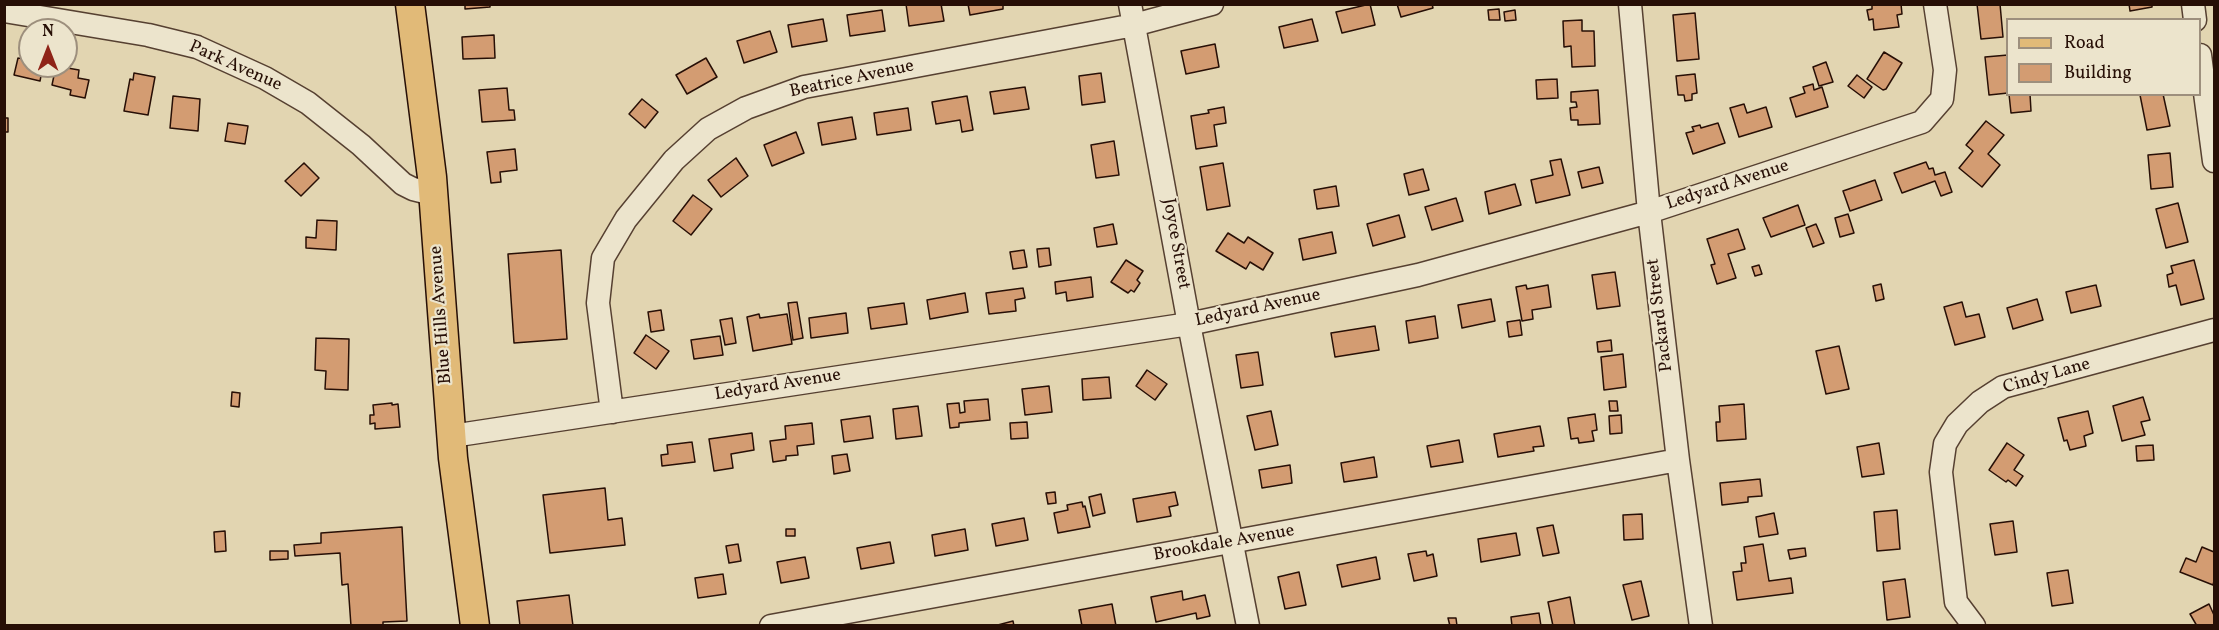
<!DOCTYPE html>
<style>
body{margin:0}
#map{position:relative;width:2219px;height:630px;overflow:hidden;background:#e2d5b1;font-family:Vollkorn,serif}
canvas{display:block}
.frame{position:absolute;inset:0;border:6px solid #270f06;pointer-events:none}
.legend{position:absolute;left:2006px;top:18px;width:195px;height:78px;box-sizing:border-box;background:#ece4cc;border:2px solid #9d8f7d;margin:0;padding:8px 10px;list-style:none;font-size:18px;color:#270f06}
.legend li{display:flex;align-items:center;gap:12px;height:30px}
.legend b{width:30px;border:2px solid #9d8f7d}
.north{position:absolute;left:18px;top:18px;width:60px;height:60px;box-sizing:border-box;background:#ece4cc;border:2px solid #9d8f7d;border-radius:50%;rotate:0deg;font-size:16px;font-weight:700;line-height:24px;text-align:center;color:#270f06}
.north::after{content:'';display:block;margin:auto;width:21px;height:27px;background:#8f2418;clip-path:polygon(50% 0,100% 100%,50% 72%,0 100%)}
</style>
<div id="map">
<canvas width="2219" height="630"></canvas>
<div class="frame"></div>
<ul class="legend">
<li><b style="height:8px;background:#e1ba78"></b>Road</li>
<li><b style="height:16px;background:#d39c72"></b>Building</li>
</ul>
<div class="north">N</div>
</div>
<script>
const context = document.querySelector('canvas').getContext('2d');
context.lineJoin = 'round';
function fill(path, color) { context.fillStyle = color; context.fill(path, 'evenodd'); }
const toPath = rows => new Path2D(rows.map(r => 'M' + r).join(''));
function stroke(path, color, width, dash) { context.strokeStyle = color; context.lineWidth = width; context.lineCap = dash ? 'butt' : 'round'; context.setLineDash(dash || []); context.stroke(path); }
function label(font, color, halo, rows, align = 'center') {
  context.font = font + ' Vollkorn,serif'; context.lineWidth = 4.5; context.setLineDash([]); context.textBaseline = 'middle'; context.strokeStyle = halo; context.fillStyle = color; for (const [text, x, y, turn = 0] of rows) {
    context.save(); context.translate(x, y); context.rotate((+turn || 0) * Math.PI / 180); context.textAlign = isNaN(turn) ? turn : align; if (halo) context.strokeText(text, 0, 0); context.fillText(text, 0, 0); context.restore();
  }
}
const building = toPath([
 [465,4,490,4,490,7,465,9,465,4],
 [906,4,941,4,944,21,909,26,906,4],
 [968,4,1003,4,1003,9,970,15,968,4],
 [1370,4,1375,25,1342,33,1336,12,1370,4],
 [1397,4,1432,4,1433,8,1401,17,1397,4],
 [1872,4,1901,4,1902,14,1897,15,1899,27,1874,30,1873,19,1869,20,1867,10,1872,9,1872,4],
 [1977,4,2000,4,2003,37,1981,39,1977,4],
 [2129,4,2152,4,2152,7,2130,11,2129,4],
 [1499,9,1500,20,1489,20,1488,10,1499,9],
 [882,10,885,31,850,36,847,15,882,10],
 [1515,10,1516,20,1505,21,1504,12,1515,10],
 [1695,13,1699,59,1677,61,1673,15,1695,13],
 [823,19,827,41,792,47,788,25,823,19],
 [1312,19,1318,41,1284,48,1279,27,1312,19],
 [1582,20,1582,31,1594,31,1595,66,1572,67,1571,46,1564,47,1563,21,1582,20],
 [770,31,777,52,744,63,737,41,770,31],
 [494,35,495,58,463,59,462,37,494,35],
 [1215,44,1219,67,1186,74,1181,51,1215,44],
 [1884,52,1902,63,1886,89,1883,90,1867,79,1884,52],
 [2008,55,2008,93,1989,95,1985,57,2008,55],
 [18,58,30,60,30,66,43,66,40,81,14,75,18,58],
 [706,58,717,77,687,94,676,75,706,58],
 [1826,62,1833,82,1819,86,1813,67,1826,62],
 [56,66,79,70,78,78,89,80,85,98,70,95,71,90,52,85,56,66],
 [134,73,155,77,148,115,124,111,130,79,133,80,134,73],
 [1101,73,1105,102,1082,105,1079,76,1101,73],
 [1695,74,1697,93,1692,94,1692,100,1685,101,1684,95,1678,95,1676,76,1695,74],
 [1857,75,1872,87,1864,98,1848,86,1857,75],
 [1557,79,1558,98,1537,99,1536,80,1557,79],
 [1813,84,1814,90,1822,87,1828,107,1796,117,1790,98,1805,93,1803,87,1813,84],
 [1025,87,1029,109,994,114,990,92,1025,87],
 [507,88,509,110,514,110,515,120,482,122,479,90,507,88],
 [1598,90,1600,124,1578,125,1578,120,1571,120,1570,108,1577,107,1576,102,1571,102,1571,92,1598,90],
 [2009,94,2030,94,2031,111,2011,113,2009,94],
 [2145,94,2163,94,2170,126,2147,130,2140,95,2145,94],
 [173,96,200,99,198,131,170,128,173,96],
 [967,96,973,130,962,132,960,120,936,124,932,102,967,96],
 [642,99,658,112,645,128,629,114,642,99],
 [1744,104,1747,113,1766,107,1772,127,1739,137,1730,108,1744,104],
 [1224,107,1226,123,1214,125,1217,146,1196,149,1191,116,1209,113,1208,110,1224,107],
 [908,108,911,130,877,135,874,113,908,108],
 [852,117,856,139,822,145,818,123,852,117],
 [4,118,8,118,8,132,4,132,4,118],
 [1986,121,2004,135,1988,154,2000,165,1982,187,1959,168,1973,151,1966,145,1986,121],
 [228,123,248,126,245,144,225,141,228,123],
 [1718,123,1725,143,1693,154,1686,133,1694,131,1692,127,1700,125,1701,128,1718,123],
 [796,132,804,153,772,166,764,145,796,132],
 [1114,141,1119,175,1096,178,1091,145,1114,141],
 [515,149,517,170,500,172,501,182,491,183,487,152,515,149],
 [2170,153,2173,187,2151,189,2148,155,2170,153],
 [736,158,748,176,721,197,708,180,736,158],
 [1561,159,1570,195,1536,203,1531,180,1553,175,1550,161,1561,159],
 [1926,162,1929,169,1933,168,1935,175,1945,172,1952,192,1941,196,1935,181,1902,193,1894,173,1926,162],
 [304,163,319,178,301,196,285,181,304,163],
 [1223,163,1230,206,1207,210,1200,167,1223,163],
 [1599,167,1603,183,1582,188,1578,172,1599,167],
 [1423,169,1429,190,1409,195,1404,174,1423,169],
 [1875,180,1882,200,1850,211,1843,191,1875,180],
 [1515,184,1521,205,1489,214,1485,192,1515,184],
 [1336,186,1339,206,1317,209,1314,190,1336,186],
 [693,195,712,209,691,235,673,221,693,195],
 [1456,198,1463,221,1432,230,1425,207,1456,198],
 [2178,203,2188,242,2166,248,2156,209,2178,203],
 [1798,205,1805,225,1771,237,1763,218,1798,205],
 [1848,214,1854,233,1840,237,1835,218,1848,214],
 [1399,215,1405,237,1373,246,1367,224,1399,215],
 [317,220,337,221,336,250,306,248,306,237,316,238,317,220],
 [1113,224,1117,244,1097,247,1094,228,1113,224],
 [1816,224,1824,243,1813,247,1806,228,1816,224],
 [1738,229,1745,249,1728,254,1736,278,1717,284,1711,265,1715,264,1707,239,1738,229],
 [1332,232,1336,253,1303,260,1299,239,1332,232],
 [1228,233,1244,243,1248,237,1273,253,1263,270,1250,262,1246,269,1216,251,1228,233],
 [1049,248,1051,265,1039,267,1037,249,1049,248],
 [561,250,567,339,514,343,508,254,561,250],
 [1024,250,1027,267,1013,269,1010,252,1024,250],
 [1126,260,1143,271,1137,280,1140,283,1134,292,1131,290,1128,293,1111,282,1126,260],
 [2194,260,2204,299,2181,305,2176,285,2169,287,2167,275,2173,273,2171,266,2194,260],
 [1759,265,1762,274,1755,276,1752,267,1759,265],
 [1615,272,1620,306,1597,309,1592,275,1615,272],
 [1091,277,1093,297,1067,301,1066,292,1056,294,1055,282,1091,277],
 [1881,284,1884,299,1876,301,1873,286,1881,284],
 [1526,285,1527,289,1548,285,1551,307,1532,310,1533,319,1522,321,1516,287,1526,285],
 [2096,285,2101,306,2071,313,2066,292,2096,285],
 [1023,288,1025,298,1015,300,1016,311,989,314,986,293,1023,288],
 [965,293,968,312,930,319,927,300,965,293],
 [1491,299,1495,321,1462,328,1458,305,1491,299],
 [2037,299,2043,320,2013,329,2007,308,2037,299],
 [797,302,803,338,793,340,788,303,797,302],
 [1962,302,1966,317,1979,314,1985,337,1955,345,1944,307,1962,302],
 [904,303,907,324,871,329,868,308,904,303],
 [661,310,664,330,651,332,648,312,661,310],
 [846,313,848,333,811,338,809,318,846,313],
 [759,314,760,318,787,314,792,344,753,351,747,317,759,314],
 [1435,316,1438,338,1409,343,1406,321,1435,316],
 [732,318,736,343,725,345,720,320,732,318],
 [1520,320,1522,335,1509,337,1507,322,1520,320],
 [1375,326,1379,350,1335,357,1331,333,1375,326],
 [646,335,669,351,656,369,634,353,646,335],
 [720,336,723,355,694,359,691,340,720,336],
 [316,338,349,339,348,390,325,389,326,371,315,370,316,338],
 [1611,340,1612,351,1598,352,1597,342,1611,340],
 [1839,346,1849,389,1826,394,1816,351,1839,346],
 [1258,352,1263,385,1241,388,1236,355,1258,352],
 [1623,354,1626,387,1604,390,1601,357,1623,354],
 [1147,370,1167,384,1155,400,1136,386,1147,370],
 [1109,377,1111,398,1083,400,1082,379,1109,377],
 [1049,386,1052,412,1025,415,1022,389,1049,386],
 [232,392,240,393,239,407,231,406,232,392],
 [2143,397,2150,420,2141,422,2145,435,2122,441,2113,406,2143,397],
 [988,399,990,420,959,423,959,427,950,428,947,404,959,403,960,413,965,412,964,401,988,399],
 [1609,401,1617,401,1618,411,1610,411,1609,401],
 [392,403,392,405,398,404,400,427,375,429,375,423,370,424,370,415,374,415,373,405,392,403],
 [1744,404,1746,439,1717,441,1716,422,1720,422,1719,406,1744,404],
 [918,406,922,436,896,439,893,409,918,406],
 [1271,411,1278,445,1255,450,1247,416,1271,411],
 [2088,411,2093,433,2084,436,2086,446,2070,450,2067,440,2064,441,2058,418,2088,411],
 [1595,414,1597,430,1592,431,1594,441,1579,443,1578,438,1571,439,1568,418,1595,414],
 [1621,415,1622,433,1610,434,1609,416,1621,415],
 [870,416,873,438,844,442,841,420,870,416],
 [1027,422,1028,438,1011,439,1010,423,1027,422],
 [812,423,814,444,797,446,798,455,786,456,786,460,773,462,770,441,786,439,785,426,812,423],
 [1540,426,1544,446,1533,447,1534,451,1498,457,1494,434,1540,426],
 [752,433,754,450,731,454,733,468,714,471,709,439,752,433],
 [1459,440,1463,462,1431,467,1427,446,1459,440],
 [692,442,695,462,662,466,661,455,668,454,667,445,692,442],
 [1879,443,1884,474,1862,477,1857,447,1879,443],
 [2007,443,2024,455,2014,470,2023,476,2016,486,2008,480,2006,482,1989,470,2007,443],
 [2153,445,2154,460,2137,461,2136,446,2153,445],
 [847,454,850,471,834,474,832,456,847,454],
 [1374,457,1377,477,1344,482,1341,463,1374,457],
 [1290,465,1292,483,1262,488,1259,470,1290,465],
 [1760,479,1762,496,1748,497,1748,502,1722,505,1720,483,1760,479],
 [605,488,608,520,622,518,625,545,550,553,543,495,605,488],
 [1055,492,1056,503,1048,504,1046,493,1055,492],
 [1175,492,1178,505,1169,507,1171,516,1137,522,1133,499,1175,492],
 [1101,494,1105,513,1093,516,1089,497,1101,494],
 [1082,502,1083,507,1085,506,1090,527,1058,533,1054,513,1068,510,1067,505,1082,502],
 [1897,510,1900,549,1877,551,1874,512,1897,510],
 [1774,513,1778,534,1759,537,1756,517,1774,513],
 [1642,514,1643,539,1624,540,1623,515,1642,514],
 [1024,518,1028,540,996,546,992,524,1024,518],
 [2013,521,2017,552,1995,555,1990,524,2013,521],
 [1553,525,1559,553,1543,556,1537,528,1553,525],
 [402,527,407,621,383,622,383,626,351,626,348,584,342,585,340,553,295,556,294,545,321,543,321,533,402,527],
 [786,529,795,529,795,536,786,536,786,529],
 [965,529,968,550,935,556,932,535,965,529],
 [225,531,226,551,215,552,214,532,225,531],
 [1516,533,1520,555,1481,562,1478,539,1516,533],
 [890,542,894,563,861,569,857,548,890,542],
 [738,544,741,561,729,563,726,546,738,544],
 [1763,544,1769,581,1791,578,1793,593,1737,600,1733,572,1742,571,1741,563,1746,563,1744,547,1763,544],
 [2202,547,2214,552,2214,581,2213,585,2180,572,2186,558,2196,562,2202,547],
 [1805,548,1806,556,1790,559,1788,550,1805,548],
 [270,551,288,551,288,559,270,560,270,551],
 [1426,551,1427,556,1433,554,1437,576,1414,581,1408,554,1426,551],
 [805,557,809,578,781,583,777,562,805,557],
 [1376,557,1380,579,1342,587,1337,565,1376,557],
 [2068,570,2073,603,2052,606,2047,573,2068,570],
 [1299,572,1306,605,1285,609,1278,577,1299,572],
 [723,574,726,594,698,598,695,578,723,574],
 [1905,579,1910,617,1887,620,1883,582,1905,579],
 [1641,581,1649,616,1632,620,1623,585,1641,581],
 [1182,591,1183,600,1205,595,1210,616,1197,619,1196,613,1156,622,1151,597,1182,591],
 [569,595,573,626,520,626,517,601,569,595],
 [1570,597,1575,626,1553,626,1548,602,1570,597],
 [1112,604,1116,626,1082,626,1079,610,1112,604],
 [2209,604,2214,615,2214,626,2197,626,2190,614,2209,604],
 [1539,613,1541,626,1512,626,1511,617,1539,613],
 [1448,618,1456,618,1457,626,1450,626,1448,618],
 [1013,621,1014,626,994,626,1013,621]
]);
fill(building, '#d39c72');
stroke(building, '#270f06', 1.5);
const minor = toPath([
 [1130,4,1189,324,1248,626],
 [1630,4,1649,212,1678,460,1701,626],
 [2193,4,2195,20],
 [4,11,148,35,197,47,265,78,308,103,361,145,403,184,413,189,433,194],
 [2200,55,2214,161],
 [612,412,598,303,603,258,626,219,674,160,708,129,746,108,804,87,1134,25,1212,4],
 [452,436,1189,324,1418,275,1649,212,1922,122,1942,99,1945,70,1935,4],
 [771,626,1678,460],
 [1974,626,1956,602,1941,472,1945,444,1957,424,1980,402,2003,387,2214,330]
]);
const major = toPath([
 [410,4,432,177,453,458,475,626]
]);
stroke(minor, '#564031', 25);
stroke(major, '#270f06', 31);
stroke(minor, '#ece4cc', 22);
stroke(major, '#e1ba78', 28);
label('18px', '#270f06', '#ece4cc', [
 ["Park Avenue",235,67,24],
 ["Beatrice Avenue",852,80,-12],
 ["Ledyard Avenue",1728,186,-18],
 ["Joyce Street",1175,244,80],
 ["Ledyard Avenue",1258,309,-12],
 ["Blue Hills Avenue",442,315,-94],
 ["Packard Street",1661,315,-97],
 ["Cindy Lane",2047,377,-16],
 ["Ledyard Avenue",778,386,-9],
 ["Brookdale Avenue",1224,544,-10]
]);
</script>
